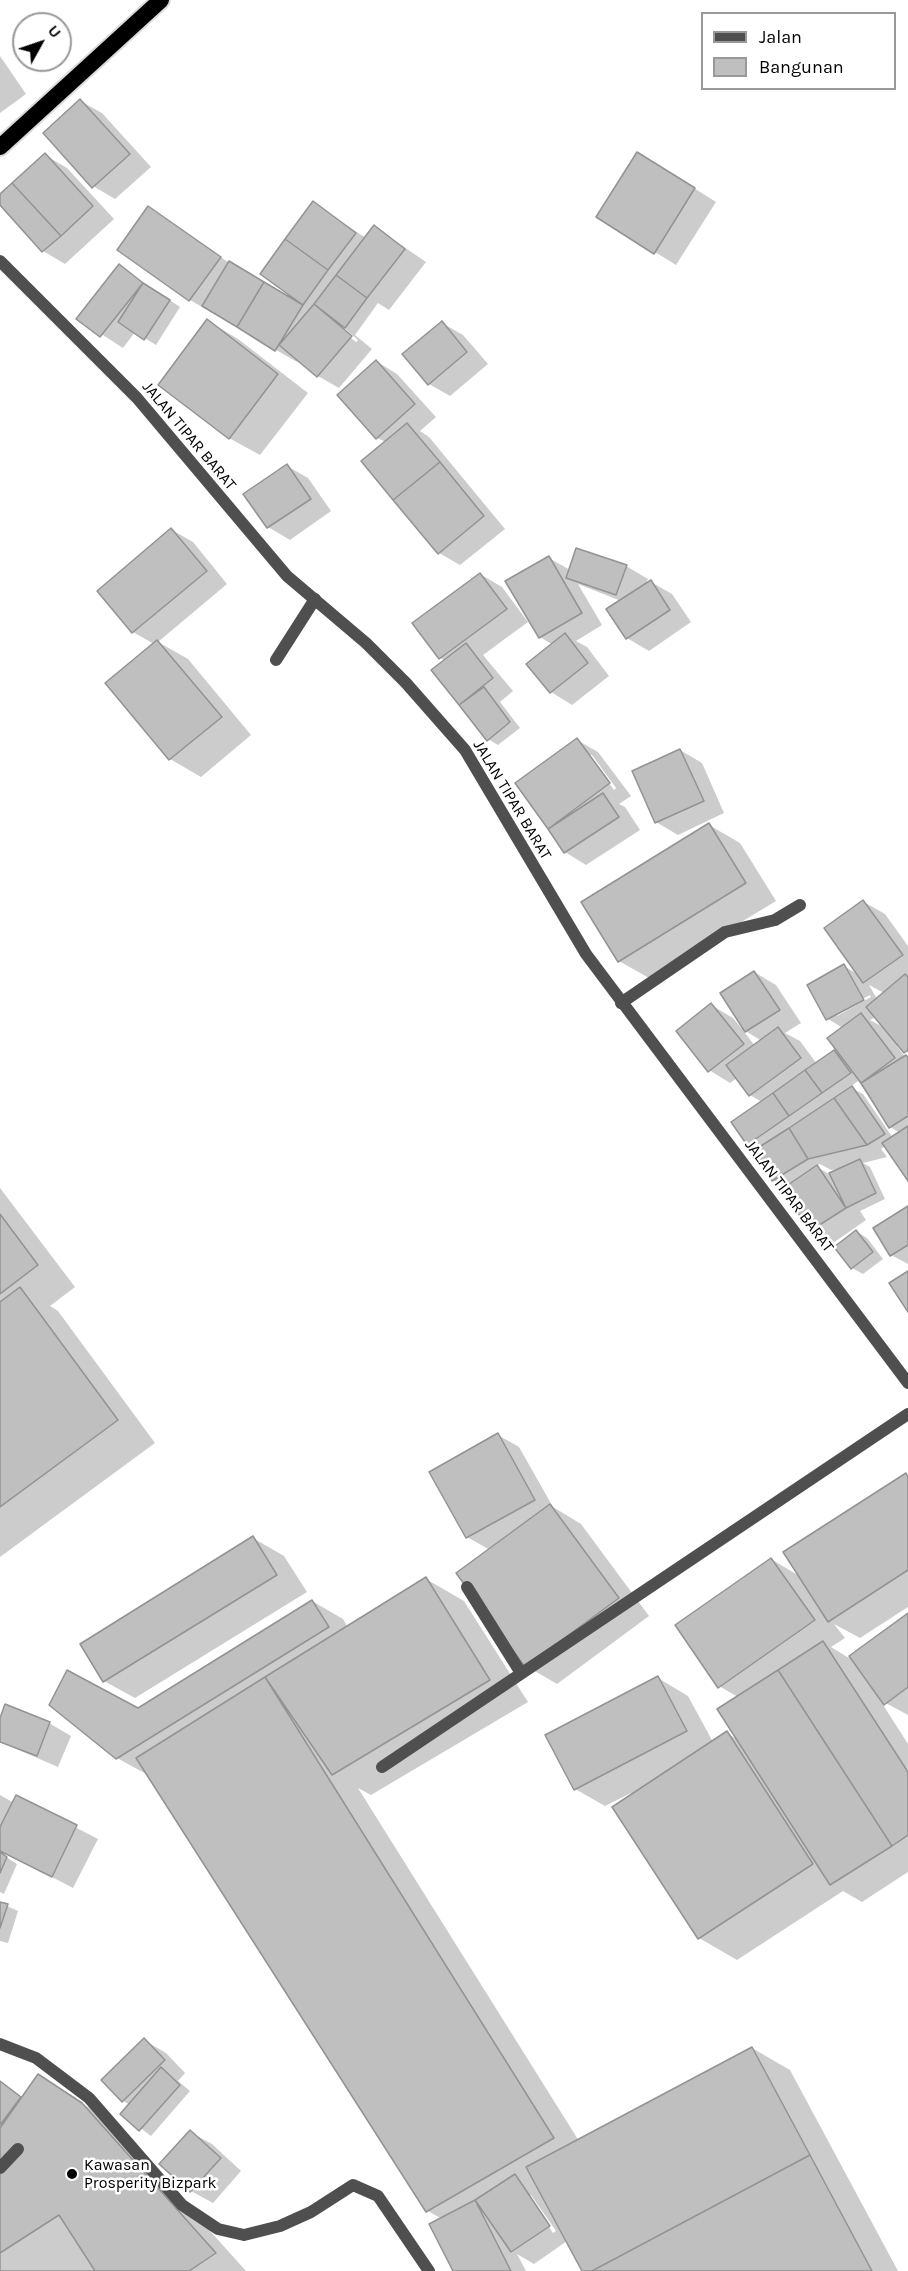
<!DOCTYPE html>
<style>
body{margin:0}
#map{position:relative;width:908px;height:2271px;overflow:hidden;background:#fff;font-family:Karla,sans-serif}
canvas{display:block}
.legend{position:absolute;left:701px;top:12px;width:195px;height:78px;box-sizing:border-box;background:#fff;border:2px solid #999;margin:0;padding:8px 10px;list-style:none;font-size:18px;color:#000}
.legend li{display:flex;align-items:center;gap:12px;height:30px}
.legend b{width:30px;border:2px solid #999}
.north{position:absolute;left:12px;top:12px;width:60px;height:60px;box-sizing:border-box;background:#fff;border:2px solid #999;border-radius:50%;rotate:50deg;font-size:16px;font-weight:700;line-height:24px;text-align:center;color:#000}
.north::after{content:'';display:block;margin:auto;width:21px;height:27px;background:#000;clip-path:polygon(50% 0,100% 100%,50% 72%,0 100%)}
</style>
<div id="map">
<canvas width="908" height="2271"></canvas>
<ul class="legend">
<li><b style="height:8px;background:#4f4f4f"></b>Jalan</li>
<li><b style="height:16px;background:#bfbfbf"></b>Bangunan</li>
</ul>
<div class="north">U</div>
</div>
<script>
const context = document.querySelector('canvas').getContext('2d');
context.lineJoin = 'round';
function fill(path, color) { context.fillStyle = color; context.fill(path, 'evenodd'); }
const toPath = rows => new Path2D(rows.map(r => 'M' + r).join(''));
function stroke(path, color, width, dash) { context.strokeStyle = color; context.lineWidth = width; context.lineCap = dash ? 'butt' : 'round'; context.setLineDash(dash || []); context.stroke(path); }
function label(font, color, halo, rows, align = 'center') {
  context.font = font + ' Karla,sans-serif'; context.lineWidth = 5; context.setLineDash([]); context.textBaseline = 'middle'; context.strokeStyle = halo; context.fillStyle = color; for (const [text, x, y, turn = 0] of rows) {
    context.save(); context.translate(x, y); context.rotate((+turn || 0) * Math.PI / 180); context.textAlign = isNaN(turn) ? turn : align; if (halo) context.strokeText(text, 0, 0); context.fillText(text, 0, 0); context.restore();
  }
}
fill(toPath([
 [0,56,26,94,0,113],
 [80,101,102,113,151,167,115,199,93,186],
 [45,155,67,168,114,219,65,264,43,251,0,203,0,196],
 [659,166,716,202,676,265,655,252],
 [313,203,366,238,375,227,426,262,389,310,378,303,355,335,372,349,339,388,318,376,298,359,297,362,190,300,119,249,148,208,234,266,296,303],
 [333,318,358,340,356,342,331,321],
 [119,266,180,307,156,345,135,332,123,348,78,319],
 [208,321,238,339,308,393,260,455,229,438],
 [442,323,463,335,488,364,450,396,429,384],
 [376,361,397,374,436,417,420,431,429,437,505,529,460,565,439,553,386,442,377,438],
 [287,466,308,478,331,511,290,540,268,527,246,494],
 [172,530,193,542,227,584,158,642,188,659,251,735,201,777,170,759,107,684,154,644,133,632,99,591],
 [549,558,570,570,626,566,648,579,645,585,651,582,672,594,691,622,649,651,627,638,608,610,621,601,578,584,602,625,576,641,587,647,609,676,572,705,551,692,553,645,540,637],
 [480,574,502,587,528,622,483,655,513,691,500,702,520,728,498,745,488,739,434,670,446,661,440,658],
 [577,740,598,752,631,796,619,804,625,807,640,830,586,865,565,852,517,784],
 [588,755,592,755,616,788,614,790],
 [680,750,702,763,724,813,678,835,656,822],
 [709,825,740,843,776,901,649,978,619,961],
 [864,902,885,914,908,946,908,1053,899,1045,897,1046,905,1057,908,1055,908,1178,886,1145,881,1149,887,1157,863,1163,870,1167,885,1199,860,1211,866,1220,833,1243,811,1230,784,1189,786,1188,773,1180,758,1150,748,1144,733,1122,762,1102,750,1095,737,1078,730,1083,709,1070,711,1005,733,1018,742,1029,744,1028,754,972,776,985,801,1023,785,1033,800,1041,817,1064,834,1052,841,1055,843,1028,828,1019,844,966,859,975],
 [869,985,884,993,877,999],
 [870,995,871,997,837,1016,837,1013],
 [876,1017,885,1028,870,1020],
 [742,1029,762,1041,755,1046],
 [858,1081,890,1127,900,1133,893,1138,863,1094,850,1087],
 [820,1164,831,1170,840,1169,829,1174,815,1166],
 [0,1188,75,1287,50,1306,58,1311,155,1443,0,1557],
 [908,1207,908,1264,891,1255],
 [857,1232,867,1238,883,1259,863,1274,852,1268,836,1248],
 [498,1435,519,1447,553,1507,581,1524,649,1616,557,1684,526,1666,490,1550,467,1537,431,1472],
 [906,1475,908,1477,908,1607,860,1638,834,1624,845,1638,831,1647,849,1658,908,1615,908,1715,880,1700,908,1744,908,1872,862,1902,843,1891,737,1960,699,1938,631,1793,605,1806,575,1789,658,1678,688,1696,713,1742,727,1733,738,1740,738,1697,719,1686,771,1559,801,1577],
 [253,1538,284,1556,307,1592,135,1698,104,1681],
 [426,1579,464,1601,528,1702,371,1795,358,1788,579,2141,752,2048,790,2070,898,2271,583,2271,567,2241,534,2264,517,2254,526,2271,455,2271,442,2219,428,2211,148,1775,117,1758,138,1710,312,1601,343,1619,348,1628],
 [528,2195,531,2195,556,2231,553,2233],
 [6,1706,49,1723,71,1736,58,1767,0,1742,0,1722],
 [0,1795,14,1803,17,1797,98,1839,73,1888,0,1850],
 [0,1853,17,1864,4,1894,0,1892],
 [0,1903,18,1911,8,1943,0,1941],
 [144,2040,166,2053,185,2073,178,2081,190,2091,151,2136,122,2114,130,2105,123,2101],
 [39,2076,113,2123,246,2271,0,2271,0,2082,23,2098],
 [190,2132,212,2144,241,2171,213,2203,191,2191,162,2164]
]), '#0003');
const building = toPath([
 [80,99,130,154,92,188,43,133,80,99],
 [637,152,695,188,654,254,596,217,637,152],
 [45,153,93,206,61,236,12,183,45,153],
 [12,183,61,236,42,252,0,205,0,194,12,183],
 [313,201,356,233,328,270,285,239,313,201],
 [148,206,221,257,189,301,117,250,148,206],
 [374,225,405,249,367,298,336,275,374,225],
 [285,239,328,270,303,305,260,274,285,239],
 [229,261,264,282,237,327,202,306,229,261],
 [119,264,143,283,100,337,76,319,119,264],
 [336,275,367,298,345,328,314,304,336,275],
 [264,282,303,305,275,351,237,327,264,282],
 [143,283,170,300,144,340,118,322,143,283],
 [314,304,352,336,317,377,279,345,314,304],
 [207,319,278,374,229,439,158,385,207,319],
 [442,321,467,352,428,385,402,354,442,321],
 [376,360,415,404,376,439,337,395,376,360],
 [407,423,440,462,393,500,361,461,407,423],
 [440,462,484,516,438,554,393,500,440,462],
 [287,464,311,499,267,528,243,494,287,464],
 [171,528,207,571,132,633,97,591,171,528],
 [576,548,627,565,616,595,566,578,576,548],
 [549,556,582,613,539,638,505,581,549,556],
 [480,573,507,609,439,659,412,623,480,573],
 [651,580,670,610,626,639,606,609,651,580],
 [565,633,588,663,550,693,526,664,565,633],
 [157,640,222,717,169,760,105,683,157,640],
 [466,643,493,678,459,705,431,670,466,643],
 [484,687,510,722,487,741,459,705,484,687],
 [577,738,610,783,548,829,515,783,577,738],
 [680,749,704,801,655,823,632,771,680,749],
 [603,793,619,817,564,853,548,829,603,793],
 [709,823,746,883,618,962,581,902,709,823],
 [863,900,903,955,863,983,824,928,863,900],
 [844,964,864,1000,826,1020,807,985,844,964],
 [754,971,780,1010,745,1032,720,993,754,971],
 [905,974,908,977,908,1050,904,1053,866,1007,905,974],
 [711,1003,744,1044,708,1072,676,1031,711,1003],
 [861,1013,895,1058,861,1083,827,1038,861,1013],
 [778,1027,801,1058,749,1096,726,1065,778,1027],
 [834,1050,851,1073,822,1093,805,1070,834,1050],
 [906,1055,908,1058,908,1116,889,1128,861,1083,906,1055],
 [805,1070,822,1093,789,1116,773,1093,805,1070],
 [852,1086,885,1134,867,1145,834,1098,852,1086],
 [773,1093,789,1116,747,1145,731,1122,773,1093],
 [834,1098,867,1145,808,1159,789,1128,834,1098],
 [908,1126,908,1181,882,1143,908,1126],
 [789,1128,808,1159,772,1181,753,1151,789,1128],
 [860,1159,876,1193,846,1208,829,1173,860,1159],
 [817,1165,846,1208,810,1231,782,1189,817,1165],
 [908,1206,908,1245,890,1256,873,1228,908,1206],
 [0,1214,38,1265,0,1294,0,1214],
 [856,1230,873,1252,851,1269,834,1247,856,1230],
 [908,1271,908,1312,889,1283,908,1271],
 [20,1287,118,1420,0,1507,0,1302,20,1287],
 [498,1433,535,1500,466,1538,429,1472,498,1433],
 [906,1473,908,1477,908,1570,828,1622,783,1552,906,1473],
 [550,1504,619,1598,525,1667,456,1573,550,1504],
 [253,1536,277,1575,103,1682,80,1644,253,1536],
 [771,1558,815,1620,718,1688,675,1625,771,1558],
 [426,1577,490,1680,332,1775,265,1677,426,1577],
 [312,1600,329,1627,116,1759,49,1705,67,1670,138,1708,312,1600],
 [908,1613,908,1687,884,1705,849,1656,908,1613],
 [823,1641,908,1772,908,1835,892,1846,778,1670,823,1641],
 [778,1670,892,1846,830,1885,717,1709,778,1670],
 [658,1676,687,1731,574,1790,545,1735,658,1676],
 [265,1677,554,2138,426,2212,136,1758,265,1677],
 [5,1704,50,1722,37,1756,0,1742,0,1718,5,1704],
 [727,1731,813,1864,698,1939,612,1807,727,1731],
 [16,1795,77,1825,52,1877,0,1851,0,1827,16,1795],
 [0,1852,7,1857,0,1873,0,1852],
 [0,1902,8,1904,0,1928,0,1902],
 [144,2038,165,2060,122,2102,101,2080,144,2038],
 [752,2047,810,2155,592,2271,582,2271,526,2167,752,2047],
 [161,2067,180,2085,139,2131,120,2114,161,2067],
 [38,2074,82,2103,216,2253,189,2271,0,2271,0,2128,38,2074],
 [0,2081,21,2097,0,2125,0,2081],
 [190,2130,221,2158,190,2192,159,2164,190,2130],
 [810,2155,872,2271,592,2271,810,2155],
 [515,2174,550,2226,511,2252,475,2200,515,2174],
 [475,2200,511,2271,453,2271,429,2224,475,2200],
 [59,2215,95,2271,0,2271,0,2253,59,2215]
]);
fill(building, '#bfbfbf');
stroke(building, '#939393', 1.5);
const trunk = toPath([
 [0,147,161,0]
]);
stroke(trunk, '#dbdbdb', 20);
stroke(toPath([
 [276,660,315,599],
 [467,1587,521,1673],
 [382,1767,908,1414]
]), '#4f4f4f', 12);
stroke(toPath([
 [621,1003,725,932,775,920,800,905],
 [0,2044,36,2058,89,2098,182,2205,218,2229,244,2235,280,2226,311,2212,353,2185,378,2196,429,2271],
 [0,2168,18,2149]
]), '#4f4f4f', 12);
stroke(toPath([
 [0,261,137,398,287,576,366,643,406,683,465,750,586,954,908,1383]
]), '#4f4f4f', 12);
stroke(trunk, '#000', 16);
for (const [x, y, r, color] of [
 [72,2174,6,"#000"]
]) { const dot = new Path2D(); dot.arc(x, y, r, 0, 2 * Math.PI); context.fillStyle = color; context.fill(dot); stroke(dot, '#fff', 2); }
label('16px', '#000', '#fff', [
 ["JALAN TIPAR BARAT",189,436,50],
 ["JALAN TIPAR BARAT",512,800,59],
 ["JALAN TIPAR BARAT",789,1196,53]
]);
label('16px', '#000', '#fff', [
 ["Kawasan",84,2165],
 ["Prosperity Bizpark",84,2183]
], 'left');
</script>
